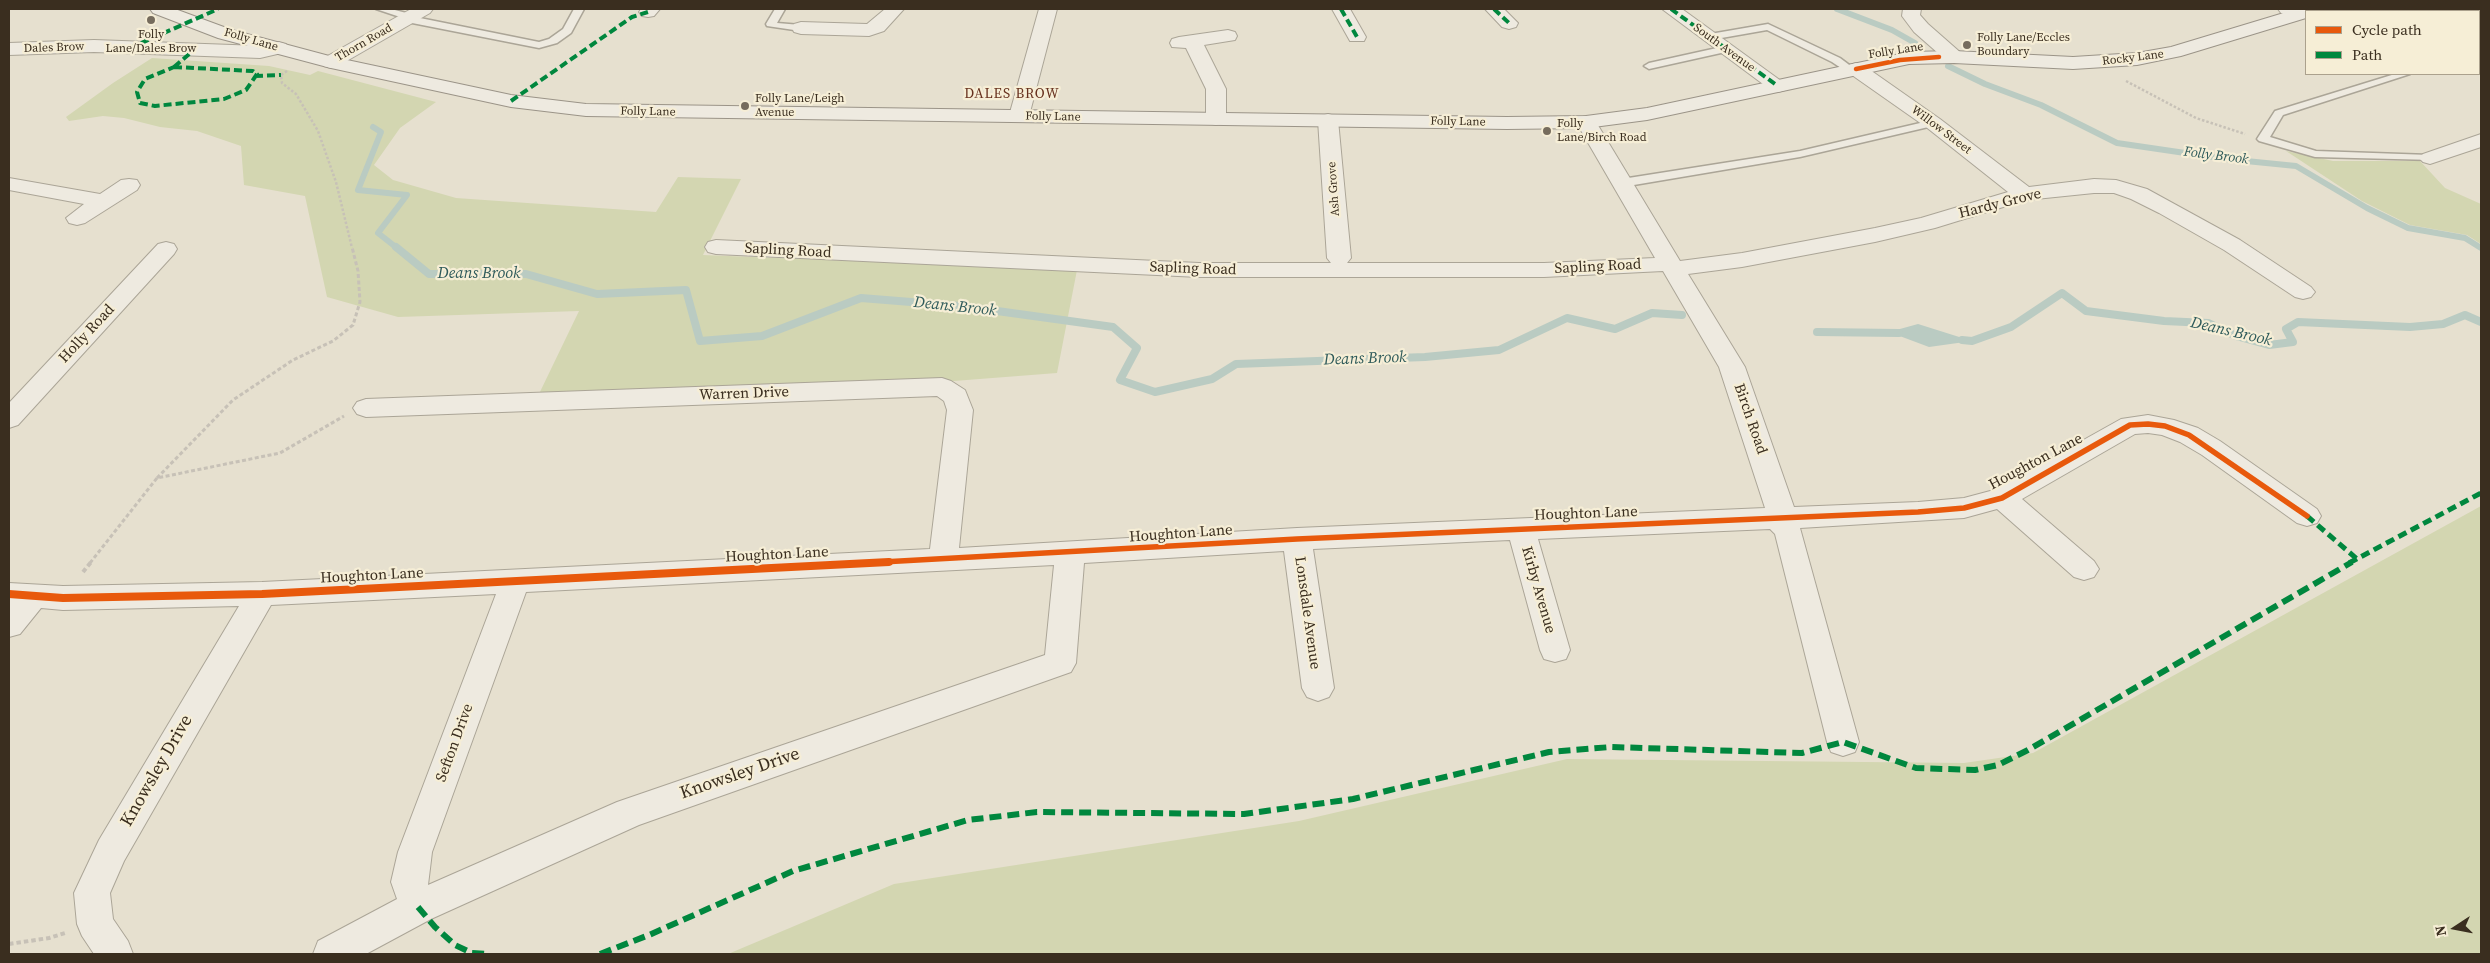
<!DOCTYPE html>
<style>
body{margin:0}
#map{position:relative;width:2490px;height:963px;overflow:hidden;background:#e6e0cf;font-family:"Source Serif 4",serif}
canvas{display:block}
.frame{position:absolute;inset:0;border:10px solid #3a2e1f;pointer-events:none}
.legend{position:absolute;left:2305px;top:10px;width:175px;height:65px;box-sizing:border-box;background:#f6eed6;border:1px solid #aba18d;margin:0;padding:6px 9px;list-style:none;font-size:15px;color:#3a2e1f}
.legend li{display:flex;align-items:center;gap:10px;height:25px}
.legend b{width:25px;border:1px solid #aba18d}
.north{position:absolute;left:2430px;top:903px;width:50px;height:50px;-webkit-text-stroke:4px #f6eed6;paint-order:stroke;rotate:259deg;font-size:14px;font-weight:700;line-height:20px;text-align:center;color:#3a2e1f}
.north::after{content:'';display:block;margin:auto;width:18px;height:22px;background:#3a2e1f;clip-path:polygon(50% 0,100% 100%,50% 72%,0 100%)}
</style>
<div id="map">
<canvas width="2490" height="963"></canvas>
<div class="frame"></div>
<ul class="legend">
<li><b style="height:6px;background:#e8590c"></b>Cycle path</li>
<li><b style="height:6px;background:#00873e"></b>Path</li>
</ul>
<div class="north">N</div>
</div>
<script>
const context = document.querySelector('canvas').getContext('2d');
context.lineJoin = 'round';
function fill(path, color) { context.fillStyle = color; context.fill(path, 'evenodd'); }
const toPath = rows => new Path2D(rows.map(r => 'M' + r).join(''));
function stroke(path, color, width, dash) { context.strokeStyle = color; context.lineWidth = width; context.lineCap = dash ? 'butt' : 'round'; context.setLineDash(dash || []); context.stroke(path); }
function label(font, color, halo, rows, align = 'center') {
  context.font = font + ' "Source Serif 4",serif'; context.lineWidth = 4.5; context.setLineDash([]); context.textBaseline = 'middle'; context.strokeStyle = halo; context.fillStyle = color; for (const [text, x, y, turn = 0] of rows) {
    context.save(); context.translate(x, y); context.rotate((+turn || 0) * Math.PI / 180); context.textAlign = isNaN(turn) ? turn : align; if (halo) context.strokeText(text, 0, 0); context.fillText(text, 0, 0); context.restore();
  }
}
fill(toPath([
 [152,58,269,66,310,75,318,71,436,102,400,128,374,165,393,180,456,198,656,212,678,177,741,179,703,255,1077,270,1057,373,941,382,538,396,579,311,398,317,327,297,305,196,244,185,241,146,197,131,160,127,124,118,103,116,69,121,66,117,113,83],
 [2286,151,2333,161,2420,161,2445,188,2481,204,2481,244,2467,235,2410,225,2362,201],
 [2481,506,2481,954,728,954,894,884,1299,821,1567,759,1964,763,2033,753]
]), '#d3d6b1');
fill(toPath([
 [1918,324,1972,341,1929,347,1889,332]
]), '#bacbc2');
stroke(toPath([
 [1837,9,1892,30,1915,43],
 [1948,66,1985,84,2041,105,2117,143,2226,159,2296,166,2367,208,2408,228,2465,238,2481,248],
 [373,127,381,132,358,190,407,195,378,233,397,248]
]), '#bacbc2', 6);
stroke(toPath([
 [396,247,429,274,526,274,597,294,686,290,700,341,762,336,861,298,961,306,1113,327,1137,348,1120,380,1155,392,1212,379,1236,364,1425,357,1499,350,1567,318,1615,329,1652,313,1682,315],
 [1817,332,1899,333],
 [1962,340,1972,341,2011,327,2062,293,2086,311,2164,321,2208,323,2236,336,2269,345,2293,342,2286,329,2298,322,2410,327,2443,324,2465,315,2481,322]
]), '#bacbc2', 8);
const service = toPath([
 [376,9,391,9,414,15,415,17,539,42,549,39,563,29,574,9,584,9,571,33,557,43,539,48,407,22,403,18,376,9],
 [775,9,785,9,777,23,801,25,806,28,801,31,767,26,766,24,775,9],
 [1768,24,1840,58,1856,70,1851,73,1847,72,1832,62,1767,30,1710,40,1705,37,1710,34,1768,24],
 [1726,46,1730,47,1730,51,1649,69,1644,66,1649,63,1726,46],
 [2479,47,2481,47,2481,54,2479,54,2479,47],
 [2395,74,2410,74,2283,115,2270,137,2316,151,2430,155,2434,156,2434,160,2315,157,2259,141,2257,139,2275,111,2395,74],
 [1933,120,1937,121,1937,125,1800,157,1622,187,1616,183,1622,179,1800,151,1933,120]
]);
const minor = toPath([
 [411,9,433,9,430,13,338,66,331,68,324,66,321,62,324,58,411,9],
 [641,9,660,9,654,16,648,17,642,16,639,12,641,9],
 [885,9,904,9,884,31,869,36,801,34,794,32,792,28,794,24,801,22,867,24,885,9],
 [1039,9,1057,9,1029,116,1026,120,1019,122,1012,120,1009,116,1039,9],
 [1332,9,1350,9,1366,37,1364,41,1350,41,1332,9],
 [1485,9,1504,9,1518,23,1516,27,1509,29,1502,27,1485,9],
 [1662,9,1682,9,1788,86,1785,90,1778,92,1771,90,1662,9],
 [1903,9,1921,9,1920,15,1928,24,1961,53,1964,57,1961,61,1947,61,1914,32,1902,16,1903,9],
 [2278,9,2302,9,2306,11,2306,17,2299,19,2293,18,2281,13,2278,9],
 [1228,30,1235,32,1237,36,1235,40,1204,45,1226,89,1226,119,1223,123,1216,125,1209,123,1206,119,1206,89,1186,48,1172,47,1170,43,1172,39,1179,37,1228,30],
 [94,40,260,46,279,42,286,44,288,48,286,52,260,58,94,52,9,55,9,43,94,40],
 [1856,63,1863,65,1940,119,2029,187,2094,179,2116,180,2147,189,2240,240,2311,287,2315,292,2311,297,2303,299,2295,297,2224,250,2159,213,2131,199,2114,193,2094,193,2026,200,1935,228,1875,242,1742,267,1688,274,1745,367,1794,507,1918,502,1964,498,1994,490,2121,419,2148,415,2174,420,2198,428,2220,441,2317,509,2321,516,2317,523,2307,526,2297,523,2202,455,2180,442,2162,435,2148,433,2135,434,2022,499,2094,561,2099,569,2094,577,2084,580,2074,577,1997,509,1964,518,1800,528,1859,742,1855,752,1843,756,1831,752,1827,742,1775,534,1770,529,1538,539,1570,650,1566,659,1555,662,1544,659,1540,650,1510,540,1313,549,1334,688,1329,697,1318,701,1307,697,1302,688,1284,551,1084,563,1076,663,1071,672,639,825,431,919,366,954,313,954,318,941,397,899,391,882,398,852,496,594,271,605,124,861,110,893,113,919,128,941,133,954,94,954,82,936,77,924,74,893,99,840,239,606,63,610,41,608,20,634,9,637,9,583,63,586,262,582,930,549,947,410,944,401,937,396,366,417,357,414,353,408,357,402,366,399,942,378,951,381,965,390,973,410,959,548,1297,528,1765,508,1719,367,1663,271,1544,277,1199,277,716,254,708,252,705,247,708,242,716,240,1199,263,1331,263,1327,258,1318,120,1321,116,1328,114,1335,116,1338,120,1351,258,1347,263,1544,263,1655,258,1576,122,1579,118,1586,116,1593,118,1596,122,1680,261,1742,253,1875,228,1921,218,2008,192,1926,127,1849,73,1846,69,1849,65,1856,63],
 [1054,565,1045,655,617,802,428,885,432,852,526,592,1054,565],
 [2481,134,2481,147,2430,164,2423,162,2419,158,2423,154,2481,134],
 [9,178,100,194,121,180,129,179,137,180,140,185,137,190,85,223,77,225,69,223,66,218,84,204,9,190,9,178],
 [166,242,174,244,177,249,174,254,18,425,9,428,9,403,158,244,166,242]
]);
const secondary = toPath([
 [150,9,175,9,232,30,333,57,511,95,586,104,1507,117,1586,116,1647,108,1909,52,1954,51,2073,57,2137,53,2171,47,2297,9,2313,9,2315,11,2306,11,2306,18,2181,56,2137,65,2073,69,1954,63,1909,64,1647,120,1586,128,1507,129,586,116,511,107,331,68,218,38,153,13,150,9]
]);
stroke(service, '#aba597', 3);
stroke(minor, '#aba597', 2);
stroke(secondary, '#9b9488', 2);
stroke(toPath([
 [287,71,281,75,282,83,296,94,318,131,336,182,352,248],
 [2126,81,2196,118,2245,134]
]), '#c7c1b7', 2.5, [2.5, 2]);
stroke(toPath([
 [157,478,233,400,293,360,333,341,353,325,360,302,358,271,352,247],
 [90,563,157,478,280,453,344,416]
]), '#c7c1b7', 3, [4, 2.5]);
stroke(toPath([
 [83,572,91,562],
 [9,944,49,938,65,933]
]), '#c7c1b7', 4, [4.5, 3]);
fill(service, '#eeeae0');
fill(minor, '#eeeae0');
fill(secondary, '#eeeae0');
stroke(toPath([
 [1341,9,1357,37],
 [1494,9,1509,23],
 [1671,9,1778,86],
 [130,48,218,9],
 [174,67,253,71,257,74,246,90,224,99,155,106,140,103,137,92,145,79,174,67],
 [174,67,194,50],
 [255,76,281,75],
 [511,101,632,17,648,12]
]), '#00873e', 4, [8, 4]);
stroke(toPath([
 [2307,516,2357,559],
 [2349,563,2481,493]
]), '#00873e', 5, [9, 5]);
stroke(toPath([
 [418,907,435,927,455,945,472,953,486,954],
 [600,954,649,935,793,871,968,820,1037,812,1244,814,1353,799,1549,752,1611,747,1802,753,1843,742,1916,768,1975,770,1998,765,2028,750,2352,562]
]), '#00873e', 6, [12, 6]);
stroke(toPath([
 [1856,69,1900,60,1939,57]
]), '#e8590c', 4.5);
stroke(toPath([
 [864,563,1297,539,1918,512,1964,508,2002,498,2130,425,2148,424,2165,426,2189,435,2307,516]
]), '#e8590c', 5.5);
stroke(toPath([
 [9,594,63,598,262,594,889,562]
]), '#e8590c', 8);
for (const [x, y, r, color] of [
 [151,20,5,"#766c5d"],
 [1967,45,5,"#766c5d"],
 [745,106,5,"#766c5d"],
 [1547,131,5,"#766c5d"]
]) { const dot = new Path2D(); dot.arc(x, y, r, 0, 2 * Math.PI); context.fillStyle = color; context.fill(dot); stroke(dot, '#f6eed6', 2); }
label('12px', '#3a2e1f', '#f6eed6', [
 ["Folly",151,35,"center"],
 ["Lane/Dales Brow",151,49,"center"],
 ["Folly Lane/Eccles",1977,38],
 ["Boundary",1977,52],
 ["Folly Lane/Leigh",755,99],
 ["Avenue",755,113],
 ["Folly",1557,124],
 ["Lane/Birch Road",1557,138]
], 'left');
label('12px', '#3a2e1f', '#f6eed6', [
 ["Folly Lane",251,40,16],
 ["Thorn Road",364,43,-30],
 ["Dales Brow",54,48,-2],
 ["South Avenue",1724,48,36],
 ["Folly Lane",1896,51,-9],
 ["Rocky Lane",2133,58,-7],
 ["Folly Lane",648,112,1],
 ["Folly Lane",1053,117,1],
 ["Folly Lane",1458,122,1],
 ["Willow Street",1941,130,37],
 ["Ash Grove",1334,189,-94]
]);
context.letterSpacing = '1px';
label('14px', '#67311e', '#f6eed6', [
 ["DALES BROW",1012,94]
]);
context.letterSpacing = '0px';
label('italic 14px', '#2e5a5a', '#f6eed6', [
 ["Folly Brook",2216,156,7]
]);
label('15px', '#3a2e1f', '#f6eed6', [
 ["Hardy Grove",2000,204,-14],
 ["Sapling Road",788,251,3],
 ["Sapling Road",1598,267,-3],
 ["Sapling Road",1193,269,2],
 ["Holly Road",87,334,-47],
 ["Warren Drive",744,394,-2],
 ["Birch Road",1750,419,71],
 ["Houghton Lane",2036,462,-28],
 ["Houghton Lane",1586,514,-2],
 ["Houghton Lane",1181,534,-4],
 ["Houghton Lane",777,555,-3],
 ["Houghton Lane",372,576,-3],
 ["Kirby Avenue",1538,590,74],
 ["Lonsdale Avenue",1307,613,82],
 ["Sefton Drive",455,743,-70]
]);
label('italic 16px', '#2e5a5a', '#f6eed6', [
 ["Deans Brook",479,274],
 ["Deans Brook",955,307,6],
 ["Deans Brook",2231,332,13],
 ["Deans Brook",1365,359,-2]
]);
label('18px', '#3a2e1f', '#f6eed6', [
 ["Knowsley Drive",157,771,-60],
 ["Knowsley Drive",740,774,-19]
]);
</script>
